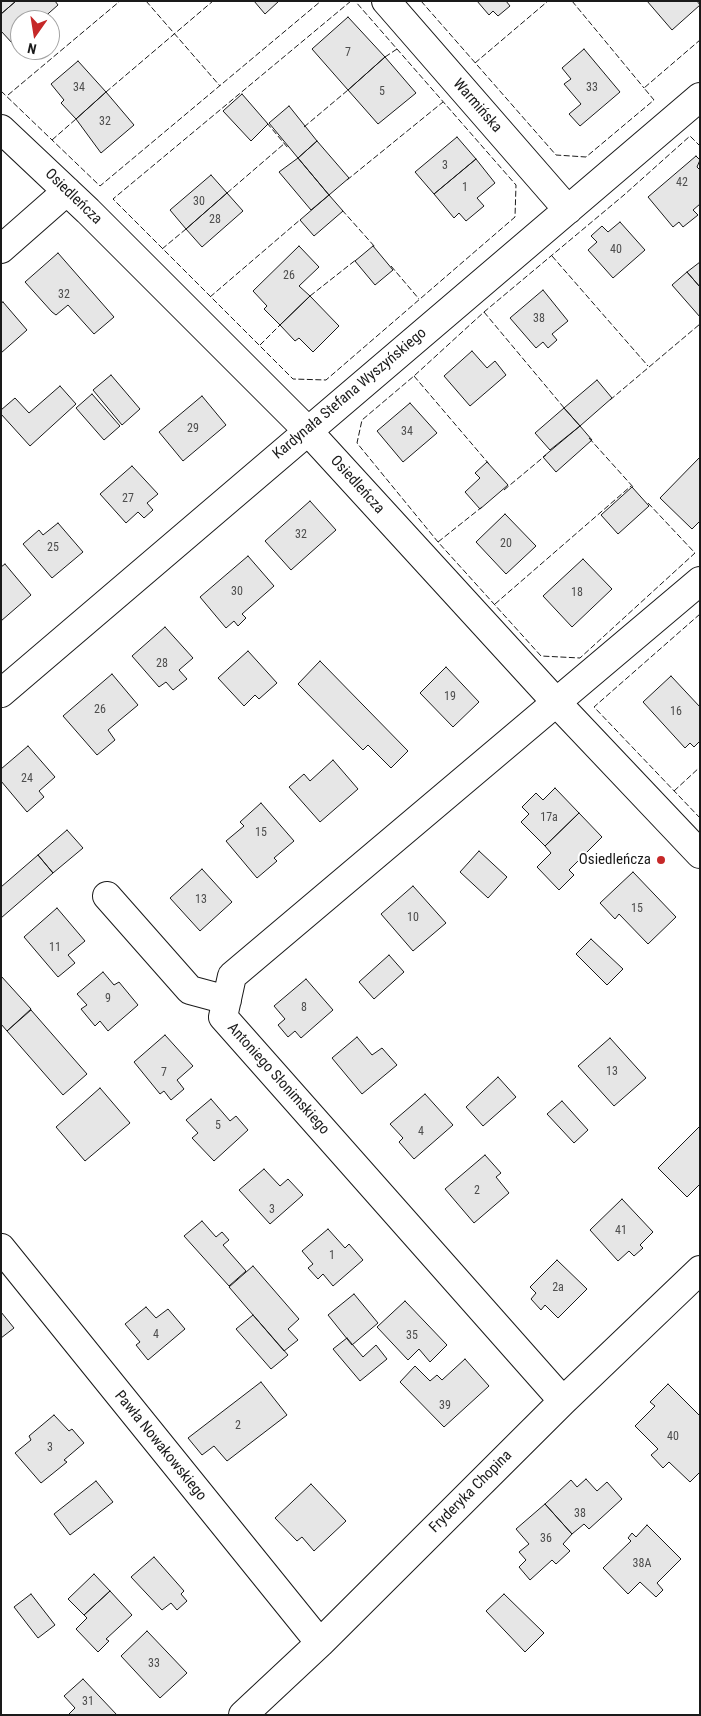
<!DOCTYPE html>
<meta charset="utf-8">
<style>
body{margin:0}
#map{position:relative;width:701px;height:1716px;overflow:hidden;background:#fff;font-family:"Roboto Condensed",sans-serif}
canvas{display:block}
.frame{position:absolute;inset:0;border:2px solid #1a1a1a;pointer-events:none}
.north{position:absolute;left:10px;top:10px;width:50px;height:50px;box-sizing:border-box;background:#fff;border:1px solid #a3a3a3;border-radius:50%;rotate:193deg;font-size:14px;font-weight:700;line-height:20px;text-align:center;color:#1a1a1a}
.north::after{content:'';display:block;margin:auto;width:18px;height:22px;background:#c62828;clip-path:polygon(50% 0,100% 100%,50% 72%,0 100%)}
</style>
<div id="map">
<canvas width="701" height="1716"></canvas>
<div class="frame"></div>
<div class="north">N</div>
</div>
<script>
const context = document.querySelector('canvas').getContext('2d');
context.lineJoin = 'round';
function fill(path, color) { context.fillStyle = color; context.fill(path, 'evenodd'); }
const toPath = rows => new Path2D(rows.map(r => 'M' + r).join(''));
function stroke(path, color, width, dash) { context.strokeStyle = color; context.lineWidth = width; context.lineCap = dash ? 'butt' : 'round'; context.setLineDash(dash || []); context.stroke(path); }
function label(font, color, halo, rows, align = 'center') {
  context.font = font + ' "Roboto Condensed",sans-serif'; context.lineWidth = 4; context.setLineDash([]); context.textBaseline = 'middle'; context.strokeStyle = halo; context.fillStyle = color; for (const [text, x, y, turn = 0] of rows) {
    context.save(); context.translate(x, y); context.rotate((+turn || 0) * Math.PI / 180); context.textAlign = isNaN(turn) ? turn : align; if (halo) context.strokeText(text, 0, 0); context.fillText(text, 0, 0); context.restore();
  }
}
const building = toPath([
 [1,1,16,1,1,14,1,1],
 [16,1,55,1,58,5,41,20,20,20,20,38,13,44,1,31,1,14,16,1],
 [254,1,279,1,265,14,254,1],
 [477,1,506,1,510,6,498,16,493,11,489,15,477,1],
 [647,1,697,1,700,5,672,30,647,1],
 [348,17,385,57,348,90,312,49,348,17],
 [584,49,620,92,580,126,569,114,581,104,564,84,571,79,562,68,584,49],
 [385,57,416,93,378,124,348,90,385,57],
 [78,61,106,92,76,119,61,103,64,100,51,84,78,61],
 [106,92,134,125,101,153,76,119,106,92],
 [242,94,268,124,251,141,223,111,242,94],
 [289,106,317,141,298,158,269,123,289,106],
 [457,137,476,159,434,194,415,172,457,137],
 [317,141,349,178,329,195,298,158,317,141],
 [696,156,700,160,697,167,700,170,700,204,693,210,698,215,683,227,679,222,673,227,648,197,696,156],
 [298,158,329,195,311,210,279,172,298,158],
 [476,159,495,183,477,198,484,206,466,221,459,213,454,218,434,194,476,159],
 [211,175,227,193,186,229,170,210,211,175],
 [227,193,243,211,202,247,186,229,227,193],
 [329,195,343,211,314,236,300,220,329,195],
 [620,222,645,250,613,278,588,250,597,242,591,236,602,226,608,232,620,222],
 [299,246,319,267,299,286,310,296,280,325,264,309,267,306,253,291,299,246],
 [373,246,393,270,375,285,355,261,373,246],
 [58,253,114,317,94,334,68,305,56,315,52,312,25,282,58,253],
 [700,262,700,287,687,272,700,262],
 [687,272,700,287,700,317,672,285,687,272],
 [543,290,568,321,552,334,557,340,548,348,543,342,536,348,510,318,543,290],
 [310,296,339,326,313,352,299,338,295,341,280,325,310,296],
 [3,302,27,330,1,353,1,303,3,302],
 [472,351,487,368,495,361,506,375,470,406,444,376,472,351],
 [111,375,140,409,122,425,93,390,111,375],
 [597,380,612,398,580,426,564,408,597,380],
 [60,386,76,404,30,446,1,414,1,410,15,398,29,413,60,386],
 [92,394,120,426,104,440,76,408,92,394],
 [202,396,226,425,183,461,159,432,202,396],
 [410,403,437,433,403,462,377,431,410,403],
 [564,408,580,426,550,450,535,433,564,408],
 [580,426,592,440,556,472,543,457,580,426],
 [700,457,700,521,692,529,660,498,700,457],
 [487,462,508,485,480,509,465,492,480,478,475,473,487,462],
 [132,466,158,494,147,503,153,510,144,518,138,512,126,523,100,494,132,466],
 [632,487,649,506,618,534,601,515,632,487],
 [310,501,336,530,291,570,265,541,310,501],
 [505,514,536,546,506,574,476,542,505,514],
 [58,523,83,552,52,578,23,544,39,530,43,535,58,523],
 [248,556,274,586,242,614,246,618,238,626,234,621,226,628,200,597,248,556],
 [583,559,612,589,572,627,543,596,583,559],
 [5,564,31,595,1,621,1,567,5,564],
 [165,627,193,658,179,670,187,679,173,690,166,682,159,687,132,656,165,627],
 [248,651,277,683,259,699,255,695,244,706,218,678,248,651],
 [320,661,408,751,391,768,368,745,363,750,298,684,320,661],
 [446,667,479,702,453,727,420,693,446,667],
 [112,674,138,705,108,730,115,740,97,755,63,716,112,674],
 [671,676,700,707,700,741,694,747,690,743,685,748,643,702,671,676],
 [28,746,55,777,39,791,44,797,27,812,1,781,1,769,28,746],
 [333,760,358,789,320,822,289,787,304,774,310,781,333,760],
 [555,788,579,813,545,846,521,822,529,814,522,807,536,793,543,800,555,788],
 [261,803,294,841,274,858,277,861,257,878,226,841,244,826,240,822,261,803],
 [579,813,602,837,569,870,574,875,559,890,537,867,551,853,545,846,579,813],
 [67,830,83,848,53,873,38,855,67,830],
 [479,851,507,877,488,898,460,872,479,851],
 [38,855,53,873,1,918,1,887,38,855],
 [202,869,232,902,200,931,170,898,202,869],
 [633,872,676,917,648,944,619,914,615,919,600,903,633,872],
 [413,886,446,923,413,951,381,914,413,886],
 [57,908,85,941,68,955,75,963,58,977,24,937,57,908],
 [591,939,623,969,607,985,576,954,591,939],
 [389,955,404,972,374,999,359,982,389,955],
 [103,972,114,985,119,982,138,1005,108,1031,100,1021,95,1026,81,1009,87,1005,77,994,103,972],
 [1,976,31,1009,7,1031,1,1024,1,976],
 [306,979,333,1010,301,1038,295,1031,288,1037,278,1025,285,1019,274,1006,306,979],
 [31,1010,87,1074,63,1095,7,1031,31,1010],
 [165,1035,193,1066,177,1080,184,1089,171,1100,164,1091,160,1094,134,1062,165,1035],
 [357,1037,372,1055,382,1048,397,1065,362,1094,332,1058,357,1037],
 [610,1038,646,1078,614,1106,578,1066,610,1038],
 [498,1077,516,1097,483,1126,466,1107,498,1077],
 [100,1088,130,1123,85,1161,56,1127,100,1088],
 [425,1094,453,1125,414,1159,399,1142,403,1138,390,1124,425,1094],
 [211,1099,230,1121,236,1116,248,1130,214,1161,192,1138,198,1133,186,1120,211,1099],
 [562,1101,588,1130,574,1143,547,1114,562,1101],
 [700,1126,700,1184,687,1197,658,1168,700,1126],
 [485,1155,501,1173,496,1177,509,1193,474,1223,445,1189,485,1155],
 [264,1169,280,1186,288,1179,303,1195,270,1224,239,1190,264,1169],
 [622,1199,653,1232,640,1245,643,1248,634,1256,629,1251,618,1261,590,1230,622,1199],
 [202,1221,216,1237,222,1232,229,1240,223,1245,246,1271,229,1286,184,1236,202,1221],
 [328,1229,345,1248,349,1244,363,1260,333,1286,323,1274,318,1279,308,1268,313,1264,302,1251,328,1229],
 [557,1260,587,1289,558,1318,545,1305,541,1310,531,1299,536,1293,530,1287,557,1260],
 [253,1266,299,1319,288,1329,298,1340,284,1351,229,1287,253,1266],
 [354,1294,378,1323,352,1345,328,1315,354,1294],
 [405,1301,447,1345,430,1362,419,1349,408,1360,377,1327,405,1301],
 [146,1307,156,1318,168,1309,185,1329,148,1360,136,1345,140,1342,125,1324,146,1307],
 [1,1312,14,1328,1,1338,1,1312],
 [253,1315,288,1355,271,1369,236,1329,253,1315],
 [347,1338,363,1357,376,1345,387,1359,360,1381,333,1349,347,1338],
 [465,1359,489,1386,444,1427,400,1382,415,1366,430,1381,437,1375,442,1380,465,1359],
 [261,1382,287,1415,227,1461,214,1446,202,1455,188,1438,261,1382],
 [668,1384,700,1416,700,1472,690,1482,669,1462,663,1468,651,1455,658,1449,635,1426,655,1406,650,1402,668,1384],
 [54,1415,69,1431,72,1429,84,1443,64,1460,67,1462,41,1483,15,1453,31,1440,29,1436,54,1415],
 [586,1479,597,1491,607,1482,622,1499,589,1529,584,1524,572,1534,545,1504,571,1480,577,1487,586,1479],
 [96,1481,113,1502,70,1535,54,1514,96,1481],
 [311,1484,346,1521,314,1551,302,1537,297,1541,275,1518,311,1484],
 [545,1504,572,1534,563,1544,570,1551,556,1564,552,1560,530,1580,519,1567,526,1560,519,1552,529,1544,516,1529,545,1504],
 [647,1525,681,1559,657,1583,663,1590,656,1597,640,1582,628,1594,603,1568,631,1541,628,1538,632,1533,636,1537,647,1525],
 [154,1557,184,1591,181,1594,187,1601,177,1610,171,1603,162,1610,131,1577,154,1557],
 [94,1574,110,1591,84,1615,68,1599,94,1574],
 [110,1591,132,1615,106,1639,109,1641,98,1652,76,1629,87,1618,84,1615,110,1591],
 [31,1594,55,1625,38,1638,14,1607,31,1594],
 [504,1594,544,1633,525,1652,486,1611,504,1594],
 [147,1631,187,1673,160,1698,121,1656,147,1631],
 [83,1679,117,1715,68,1715,75,1708,64,1696,83,1679]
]);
fill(building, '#e6e6e6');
stroke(building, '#1a1a1a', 1);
const minor = toPath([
 [386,1,568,210],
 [1,129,88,211,307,430,556,702,700,854],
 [1,249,67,191],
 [1,693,700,97],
 [107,896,190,990,227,1000],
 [1,1248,320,1643],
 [563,1401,223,1017,232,976,700,581],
 [243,1715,320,1643,563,1401,700,1270]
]);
stroke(minor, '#1a1a1a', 30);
stroke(minor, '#fff', 28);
stroke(toPath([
 [146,1,220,86],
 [351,1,113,199,293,379,326,380,515,217,516,185,355,1],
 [421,1,556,155,586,157,654,100,644,88,700,40],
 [572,1,644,88],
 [385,57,397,49],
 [475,63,548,1],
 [1,91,100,186,321,1],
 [106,92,213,1],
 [8,95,120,1],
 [267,123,288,148],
 [304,127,348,90],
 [52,140,76,119],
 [347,180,443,102],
 [227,193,285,143],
 [342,210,375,247],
 [162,249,186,229],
 [552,256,648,366],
 [391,266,419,299],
 [310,296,357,259],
 [210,297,301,219],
 [484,312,565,409],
 [260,345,280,325],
 [414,376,489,464],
 [610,400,700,324],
 [589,438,634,488],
 [504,490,546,455],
 [648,503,695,553,580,658,541,656,438,542,357,443,362,420,414,376,484,312,624,195,690,136,700,146],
 [438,542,482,507],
 [495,604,631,486],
 [700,614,594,707,700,818],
 [674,791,700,767]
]), '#1a1a1a', 1, [6, 2.5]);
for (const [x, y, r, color] of [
 [661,860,5,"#c62828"]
]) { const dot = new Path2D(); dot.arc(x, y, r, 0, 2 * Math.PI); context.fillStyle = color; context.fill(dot); stroke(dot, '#fff', 2); }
label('12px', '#4d4d4d', null, [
 ["7",348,53],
 ["34",79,88],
 ["33",592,88],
 ["5",382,92],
 ["32",105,122],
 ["3",445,166],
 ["42",682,183],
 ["1",465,188],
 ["30",199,202],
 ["28",215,220],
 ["40",616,250],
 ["26",289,276],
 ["32",64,295],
 ["38",539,319],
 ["29",193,429],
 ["34",407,432],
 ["27",128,499],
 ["32",301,535],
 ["20",506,544],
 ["25",53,548],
 ["30",237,592],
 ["18",577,593],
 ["28",162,664],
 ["19",450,697],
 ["26",100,710],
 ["16",676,712],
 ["24",27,779],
 ["17a",549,818],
 ["15",261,833],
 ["13",201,900],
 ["15",637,909],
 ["10",413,918],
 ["11",55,948],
 ["9",108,999],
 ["8",304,1008],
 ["13",612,1072],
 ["7",164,1073],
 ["5",218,1126],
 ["4",421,1132],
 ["2",477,1191],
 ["3",272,1210],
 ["41",621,1231],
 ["1",332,1256],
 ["2a",558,1288],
 ["4",156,1335],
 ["35",412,1336],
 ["39",445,1406],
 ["2",238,1426],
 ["40",673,1437],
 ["3",50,1448],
 ["38",580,1514],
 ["36",546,1539],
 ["38A",642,1564],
 ["33",154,1664],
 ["31",88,1702]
]);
label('15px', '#1a1a1a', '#fff', [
 ["Warmińska",477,106,49],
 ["Osiedleńcza",73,197,44],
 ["Kardynała Stefana Wyszyńskiego",350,394,-40],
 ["Osiedleńcza",357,485,48],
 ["Antoniego Słonimskiego",278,1079,48],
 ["Pawła Nowakowskiego",160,1446,51],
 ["Fryderyka Chopina",471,1492,-45]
]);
label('15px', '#1a1a1a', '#fff', [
 ["Osiedleńcza",651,860]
], 'right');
</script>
